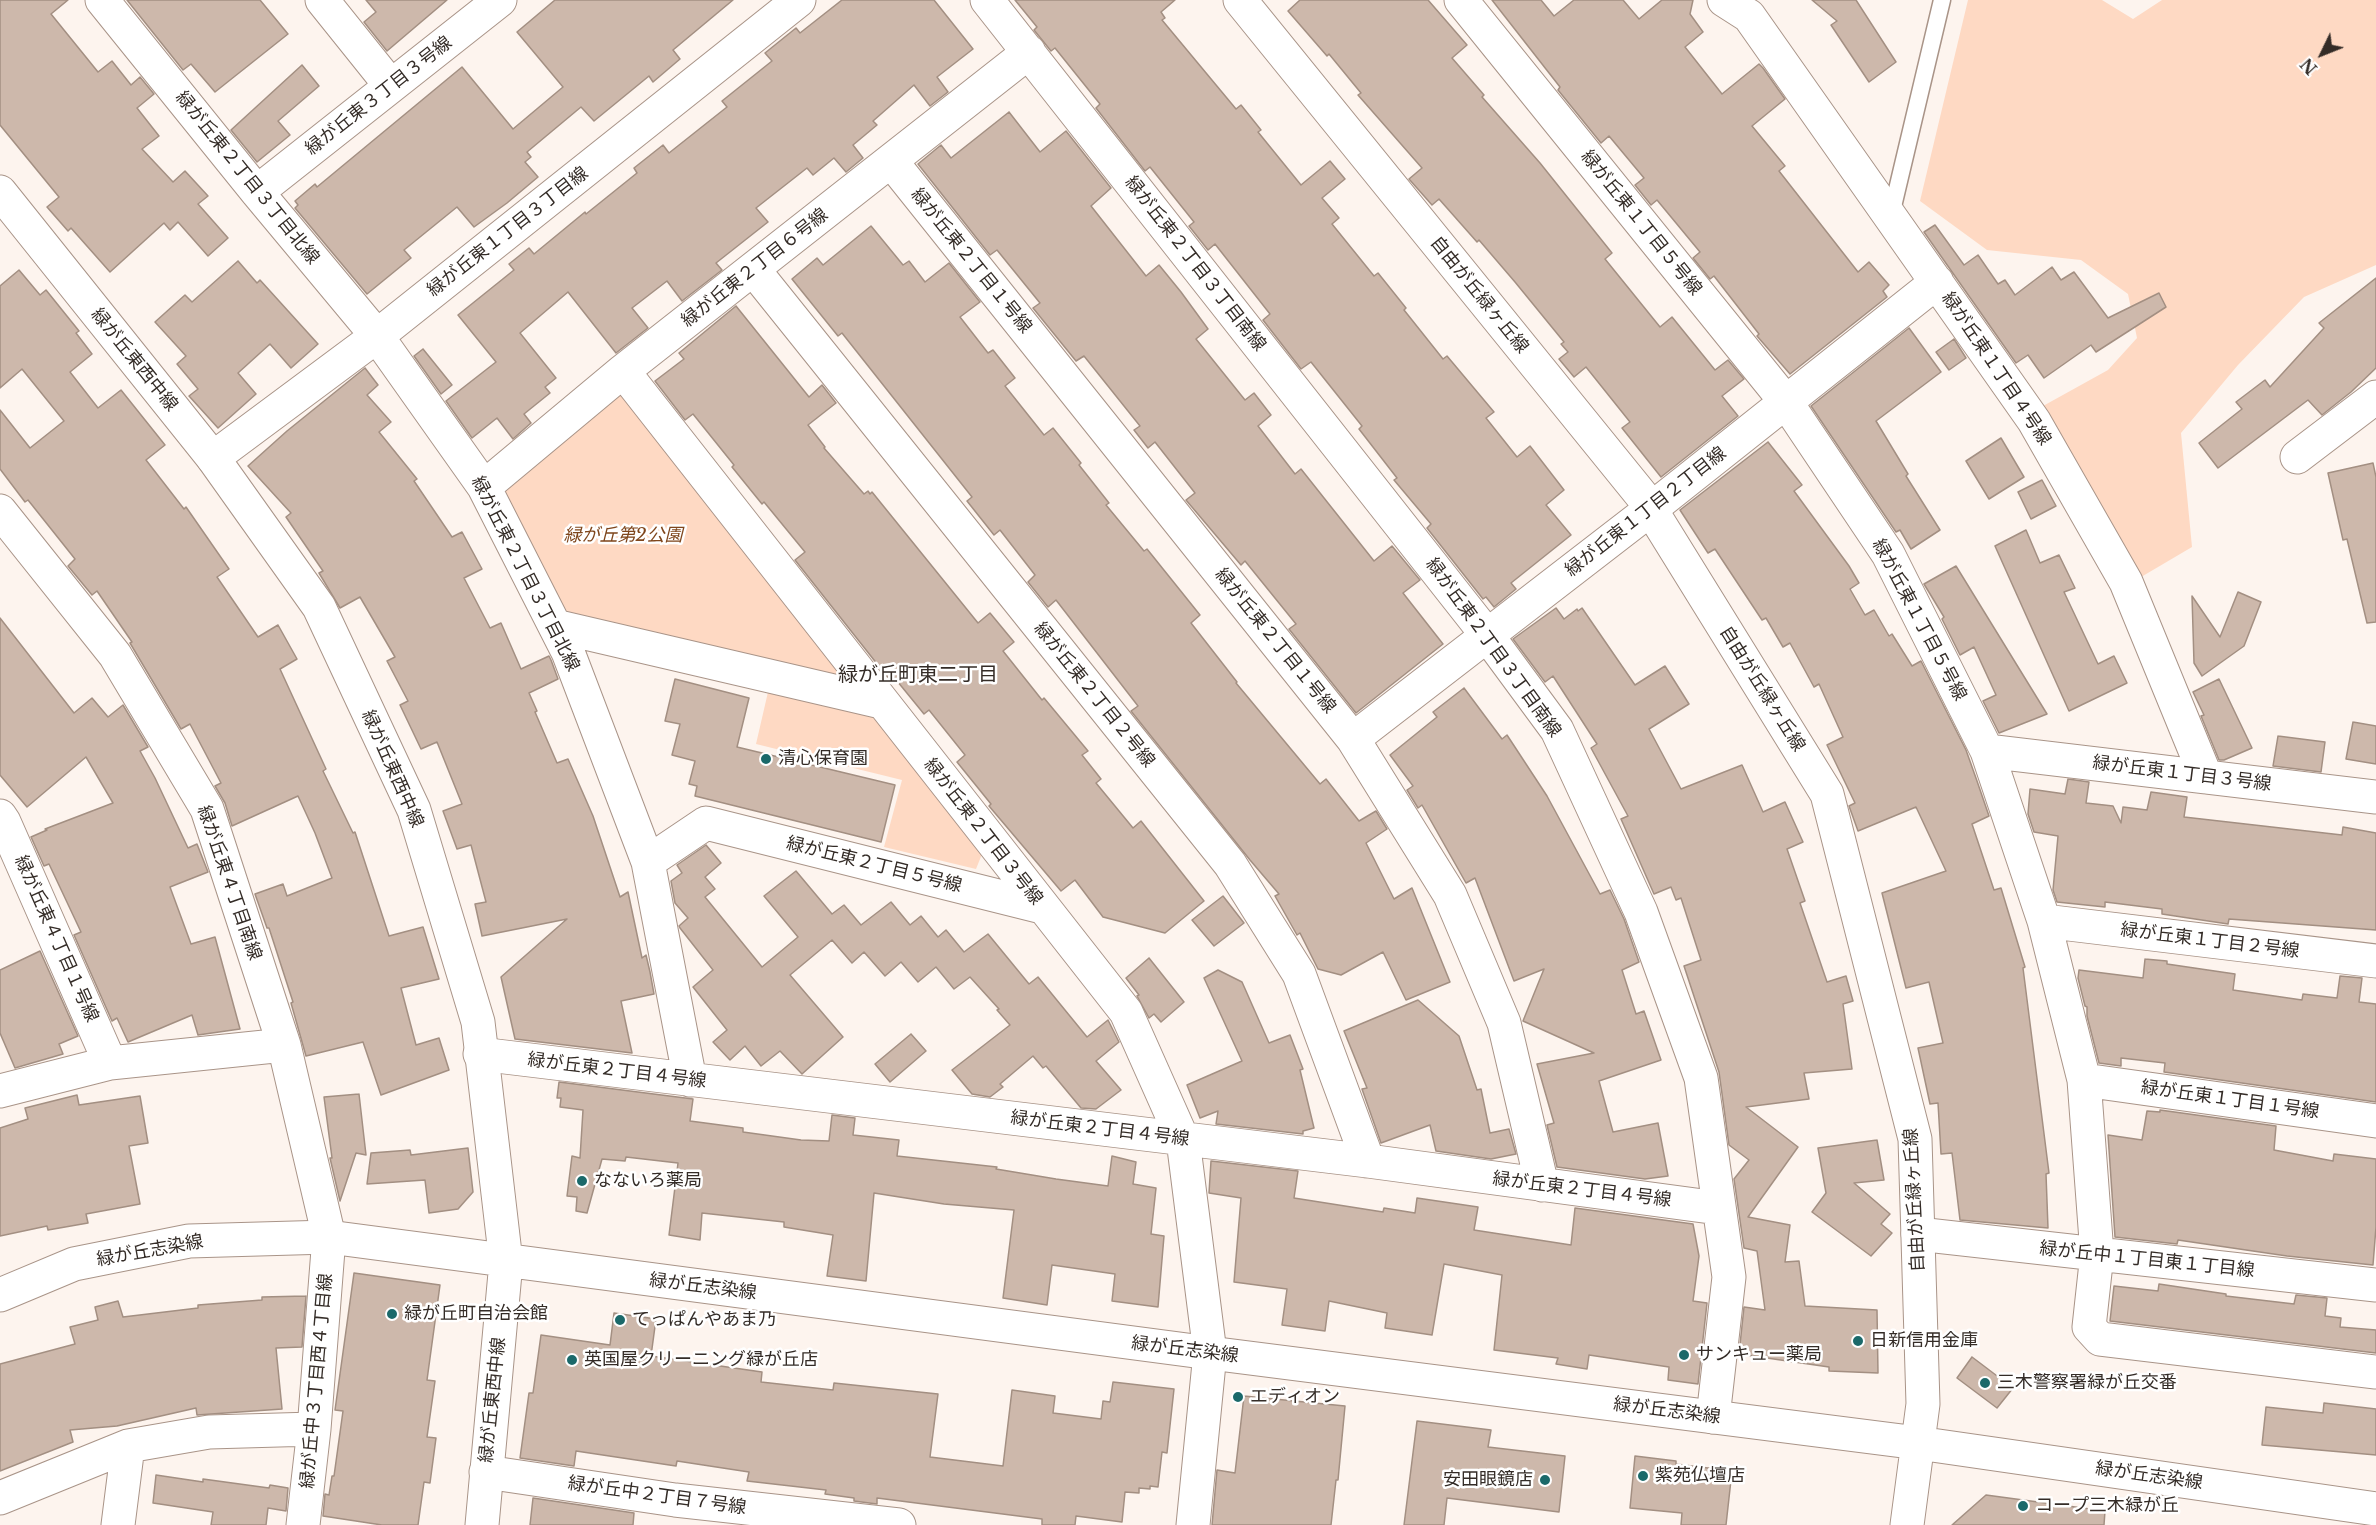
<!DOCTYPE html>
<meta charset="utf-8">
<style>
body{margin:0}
#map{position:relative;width:2376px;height:1525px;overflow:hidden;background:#fdf4ee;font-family:"Libre Baskerville",serif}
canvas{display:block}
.north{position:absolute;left:2292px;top:24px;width:60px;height:60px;-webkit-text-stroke:4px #fff;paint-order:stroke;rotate:227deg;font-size:16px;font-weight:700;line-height:24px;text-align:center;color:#342c27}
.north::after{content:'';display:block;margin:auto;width:21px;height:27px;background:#342c27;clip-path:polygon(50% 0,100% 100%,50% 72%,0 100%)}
</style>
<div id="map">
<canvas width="2376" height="1525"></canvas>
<div class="north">N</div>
</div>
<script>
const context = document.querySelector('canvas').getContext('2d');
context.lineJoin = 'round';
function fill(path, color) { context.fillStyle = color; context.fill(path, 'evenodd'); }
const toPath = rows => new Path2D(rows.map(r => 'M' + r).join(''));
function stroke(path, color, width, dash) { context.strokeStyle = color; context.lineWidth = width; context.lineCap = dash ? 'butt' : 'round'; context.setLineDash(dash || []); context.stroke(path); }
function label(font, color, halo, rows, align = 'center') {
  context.font = font + ' "Libre Baskerville","Noto Sans JP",serif'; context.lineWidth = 5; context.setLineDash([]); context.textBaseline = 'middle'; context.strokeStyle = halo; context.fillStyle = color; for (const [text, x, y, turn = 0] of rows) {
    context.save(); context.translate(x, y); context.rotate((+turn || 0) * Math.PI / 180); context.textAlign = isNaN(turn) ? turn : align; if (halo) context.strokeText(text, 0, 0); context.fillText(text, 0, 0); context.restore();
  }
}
fill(toPath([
 [1968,0,2102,0,2133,19,2162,0,2376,0,2376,265,2304,297,2238,365,2181,433,2192,547,2136,580,2043,406,2108,370,2137,338,2128,294,2081,260,1987,250,1920,201],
 [623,371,881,702,555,626,484,487],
 [768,692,874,717,982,854,976,869,884,847,902,780,756,744]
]), '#fed9c3');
const building = toPath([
 [0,0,68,0,51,14,98,72,112,61,131,85,140,77,154,94,137,108,159,136,142,149,173,182,185,171,208,196,198,204,228,238,208,256,178,222,170,230,164,223,110,272,71,228,68,231,47,207,59,197,0,125,0,0],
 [127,0,260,0,288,34,215,92,191,64,183,70,127,0],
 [366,0,447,0,387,51,364,22,376,12,366,0],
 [555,0,733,0,673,50,680,59,653,82,649,76,594,121,581,107,527,152,531,157,525,162,538,177,507,203,474,227,457,207,404,250,411,258,367,294,295,208,298,205,295,201,315,184,317,187,462,67,513,129,563,87,517,32,555,0],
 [842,0,934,0,973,49,937,77,948,92,930,106,914,85,873,121,877,125,853,145,863,158,846,172,834,158,813,175,807,168,756,208,768,222,716,263,722,270,682,301,667,281,632,308,648,328,616,353,568,292,520,333,556,378,545,387,550,393,524,414,531,423,513,439,497,418,472,438,446,401,496,362,458,315,514,270,509,264,529,248,534,254,585,212,586,214,637,173,634,168,663,145,669,153,727,107,722,101,772,61,765,53,796,28,800,33,842,0],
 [1015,0,1175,0,1161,12,1165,18,1162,20,1236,109,1241,105,1261,130,1258,132,1301,185,1330,161,1345,179,1322,198,1339,218,1332,224,1374,276,1378,273,1406,308,1404,310,1443,359,1447,356,1494,412,1486,418,1517,457,1530,446,1564,490,1546,505,1571,535,1511,583,1516,589,1494,607,1486,597,1483,599,1427,528,1431,524,1394,480,1397,478,1359,429,1362,426,1311,362,1301,369,1263,320,1270,314,1215,244,1208,250,1189,226,1194,222,1150,167,1145,171,1096,108,1100,104,1055,48,1051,51,1034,30,1037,27,1015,0],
 [1300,0,1428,0,1467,45,1452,58,1484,95,1482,97,1540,163,1612,253,1605,259,1660,327,1672,317,1715,370,1728,360,1744,379,1722,396,1738,416,1661,477,1622,428,1630,422,1586,367,1574,377,1559,359,1568,352,1561,344,1564,342,1515,282,1479,240,1477,242,1439,199,1432,205,1409,179,1422,168,1358,95,1361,93,1329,54,1327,56,1288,11,1300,0],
 [1492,0,1541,0,1554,16,1574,0,1623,0,1639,19,1662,0,1693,0,1690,14,1703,32,1685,47,1722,94,1759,64,1763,68,1785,99,1752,126,1785,166,1779,171,1858,272,1869,262,1889,285,1883,291,1887,297,1790,374,1757,336,1759,334,1714,276,1710,279,1693,258,1700,252,1657,200,1651,205,1635,185,1644,178,1609,136,1601,143,1558,90,1560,87,1492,0],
 [1812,0,1856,0,1896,62,1869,82,1831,25,1837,21,1812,0],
 [302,65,319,86,278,121,290,135,257,162,231,130,302,65],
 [1009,112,1040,152,1066,131,1111,188,1091,206,1146,276,1159,265,1181,292,1208,329,1196,339,1245,400,1254,393,1271,415,1258,426,1295,474,1301,469,1374,561,1392,546,1420,580,1403,593,1443,644,1356,713,1289,629,1296,624,1245,561,1241,565,1186,500,1195,493,1155,442,1148,448,1134,430,1140,426,1084,356,1076,361,1033,308,1040,303,997,250,990,255,918,164,941,145,951,158,1009,112],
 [1935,225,1964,265,1978,255,1998,284,2005,280,2015,295,2052,267,2061,280,2074,272,2108,318,2159,293,2166,307,2096,352,2091,345,2044,378,2028,355,2016,363,1924,232,1935,225],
 [871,226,903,265,909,261,925,282,949,263,980,302,960,317,988,353,993,350,1015,378,1005,386,1044,435,1053,428,1081,463,1079,465,1109,503,1106,505,1144,551,1147,549,1200,615,1191,623,1237,682,1236,683,1320,784,1326,779,1359,821,1376,811,1387,829,1366,843,1394,899,1412,888,1450,982,1406,1000,1383,952,1341,975,1318,969,1300,933,1297,935,1275,896,1279,894,1250,860,1131,711,1138,706,1056,600,1048,607,1028,582,1035,575,1000,530,994,535,967,501,972,497,842,333,838,336,792,279,817,258,823,265,871,226],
 [238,261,257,283,260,280,318,344,291,368,270,344,238,373,256,394,218,428,189,396,198,389,177,364,186,356,155,322,185,295,192,302,238,261],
 [19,270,40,295,46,290,79,331,76,333,92,354,70,372,98,408,121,390,165,445,146,460,184,509,186,507,229,569,217,577,258,637,278,625,297,659,280,669,326,769,323,771,353,833,355,832,389,936,423,927,439,979,401,988,416,1045,439,1038,449,1070,381,1095,363,1042,306,1056,291,1003,293,1002,269,928,267,928,255,894,283,884,287,896,332,878,315,833,298,796,232,826,225,803,215,786,221,783,190,724,181,729,130,643,132,642,97,591,92,595,68,566,75,559,28,500,25,502,0,469,0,410,30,448,64,421,22,369,0,388,0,286,19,270],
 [2376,278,2376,368,2351,392,2322,415,2308,400,2218,468,2199,443,2242,409,2236,402,2265,380,2270,387,2324,328,2319,323,2376,278],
 [736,306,809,397,822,385,836,403,808,425,825,447,824,448,864,494,868,491,870,494,872,492,978,623,990,613,1014,642,1003,651,1042,700,1044,698,1088,751,1082,755,1101,779,1096,783,1133,828,1141,821,1204,901,1165,933,1103,917,1075,880,1061,891,989,806,991,804,957,762,965,755,929,710,924,714,893,676,889,679,795,560,805,552,764,502,762,504,732,467,734,465,693,414,685,420,655,381,684,359,679,353,736,306],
 [1909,328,1941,372,1876,421,1908,474,1906,476,1940,530,1911,549,1900,530,1896,532,1811,406,1909,328],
 [1954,339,1966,358,1949,370,1936,352,1954,339],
 [423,349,452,385,441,394,414,356,423,349],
 [365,368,378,385,367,395,391,422,379,432,417,479,414,481,452,537,462,532,482,569,464,578,490,628,501,623,521,669,549,656,551,660,558,679,529,693,537,711,535,712,557,763,568,759,593,816,620,897,628,892,642,958,646,955,650,972,654,994,621,1001,632,1053,515,1039,501,977,567,919,482,936,475,904,486,902,471,845,457,849,443,811,462,804,437,742,421,749,400,705,408,701,387,661,395,657,360,597,340,608,319,573,323,571,286,517,291,513,248,466,287,431,365,368],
 [2001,438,2024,477,1989,499,1966,461,2001,438],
 [1768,442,1802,485,1794,491,1849,566,1859,583,1850,589,1865,615,1874,610,1889,636,1892,634,1912,666,1921,661,1966,750,1977,781,1989,816,1972,824,1994,890,2001,888,2025,967,2023,968,2049,1173,2046,1174,2048,1228,1960,1220,1952,1153,1941,1154,1938,1103,1930,1104,1918,1048,1943,1043,1929,982,1906,988,1882,893,1946,871,1916,807,1858,831,1849,806,1855,803,1827,745,1843,737,1819,684,1814,687,1790,643,1783,647,1766,618,1762,620,1715,549,1708,553,1680,510,1768,442],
 [2373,463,2376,477,2376,622,2367,623,2347,539,2343,540,2328,473,2373,463],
 [2042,480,2056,506,2031,519,2018,492,2042,480],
 [2026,530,2040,563,2059,555,2075,588,2064,592,2098,664,2114,656,2127,683,2069,711,1995,546,2026,530],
 [1956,566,2047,714,1999,733,1983,701,1996,695,1974,647,1960,655,1942,619,1944,617,1924,584,1956,566],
 [2238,592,2261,602,2244,646,2202,676,2194,663,2192,596,2220,637,2238,592],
 [1556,608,1564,619,1577,609,1578,611,1582,608,1635,685,1665,666,1689,704,1649,729,1681,789,1742,765,1763,812,1785,802,1803,842,1787,849,1805,901,1800,903,1827,982,1846,976,1853,1001,1843,1004,1852,1069,1804,1073,1809,1099,1746,1107,1798,1147,1748,1217,1790,1225,1785,1262,1799,1261,1805,1306,1877,1310,1878,1373,1829,1371,1829,1367,1739,1354,1744,1307,1765,1310,1757,1251,1744,1248,1734,1179,1749,1160,1729,1145,1719,1072,1684,966,1701,960,1681,898,1676,900,1671,887,1654,894,1621,819,1628,816,1591,748,1597,744,1553,676,1545,682,1513,639,1556,608],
 [0,618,74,713,92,698,108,717,123,705,148,747,140,751,155,778,188,848,197,844,208,872,170,887,191,944,215,937,240,1029,198,1035,192,1015,128,1042,117,1018,112,1021,74,935,81,932,49,864,44,866,31,837,47,830,45,829,113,803,86,757,27,807,0,775,0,618],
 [675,679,749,698,737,747,895,785,881,842,695,796,697,786,689,784,695,761,672,755,680,724,665,721,675,679],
 [2219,679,2252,748,2224,760,2219,760,2201,716,2204,715,2193,692,2219,679],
 [1464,688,1502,739,1507,735,1547,796,1600,894,1610,890,1624,919,1639,962,1622,970,1636,1014,1644,1011,1661,1060,1599,1081,1613,1132,1658,1123,1668,1176,1645,1179,1557,1167,1547,1125,1554,1123,1537,1064,1594,1053,1523,1021,1544,969,1514,981,1475,878,1466,883,1422,805,1418,808,1407,790,1413,786,1390,755,1437,717,1433,712,1464,688],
 [2353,722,2376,726,2376,764,2346,759,2353,722],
 [2278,736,2325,742,2321,772,2273,766,2278,736],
 [2068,779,2089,782,2086,803,2113,806,2121,823,2123,807,2147,810,2151,792,2187,797,2184,817,2342,835,2343,827,2376,833,2376,930,2229,919,2228,924,2162,914,2162,909,2105,902,2105,907,2057,902,2053,890,2058,836,2034,832,2028,814,2030,789,2065,794,2068,779],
 [706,845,721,863,705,877,715,889,705,897,762,967,798,937,764,896,796,871,832,914,844,905,861,925,891,902,910,925,921,916,938,937,946,930,964,952,988,934,1029,984,1038,977,1087,1037,1108,1020,1119,1042,1096,1061,1121,1090,1096,1109,1081,1108,1046,1066,1043,1068,1033,1056,1000,1084,1003,1087,990,1097,972,1094,952,1070,1010,1025,997,1010,999,1009,970,977,954,989,936,967,918,982,901,962,885,976,864,952,852,963,832,940,790,975,843,1037,802,1074,780,1051,761,1066,745,1046,730,1060,713,1042,727,1030,693,987,713,970,680,928,679,926,688,918,675,903,671,881,682,873,677,865,706,845],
 [1223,896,1244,923,1214,946,1192,920,1223,896],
 [40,951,78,1036,59,1044,63,1054,15,1068,0,1033,0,970,40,951],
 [1149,958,1184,1002,1161,1022,1154,1014,1149,1018,1137,996,1139,995,1126,978,1149,958],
 [2145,959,2167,961,2167,964,2235,974,2233,990,2302,1000,2303,994,2337,998,2340,976,2362,978,2359,1002,2376,1004,2376,1102,2164,1072,2165,1063,2121,1058,2121,1066,2099,1063,2087,1016,2087,1007,2085,1006,2078,978,2079,970,2143,978,2145,959],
 [1218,970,1242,982,1269,1043,1290,1035,1303,1069,1300,1070,1314,1128,1303,1131,1303,1134,1216,1124,1218,1111,1200,1118,1187,1085,1242,1061,1204,978,1218,970],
 [1418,1000,1459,1036,1477,1090,1481,1089,1490,1133,1509,1129,1516,1154,1491,1159,1436,1151,1430,1125,1381,1143,1362,1089,1367,1088,1344,1031,1418,1000],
 [911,1034,926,1051,890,1082,875,1064,911,1034],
 [559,1082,693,1099,690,1121,743,1128,743,1132,801,1140,829,1141,832,1115,855,1118,853,1135,899,1140,897,1156,997,1167,996,1169,1056,1179,1108,1186,1112,1156,1136,1162,1133,1184,1156,1188,1151,1234,1164,1236,1158,1307,1112,1301,1115,1274,1052,1265,1047,1305,1003,1298,1014,1210,944,1204,874,1193,866,1281,827,1276,833,1235,784,1227,784,1222,702,1213,700,1240,669,1235,678,1163,626,1157,625,1161,602,1159,587,1213,576,1211,577,1197,567,1196,572,1156,580,1158,583,1110,560,1107,561,1098,557,1098,559,1082],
 [359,1094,366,1155,356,1153,340,1201,330,1158,332,1158,324,1097,359,1094],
 [77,1095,79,1105,140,1096,148,1143,129,1146,140,1204,86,1214,88,1223,48,1230,47,1226,0,1236,0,1128,28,1119,25,1108,77,1095],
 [2160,1110,2276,1126,2274,1150,2333,1161,2334,1154,2376,1159,2376,1227,2373,1265,2287,1256,2178,1240,2177,1244,2115,1237,2108,1135,2142,1140,2147,1111,2160,1112,2160,1110],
 [1877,1140,1884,1180,1854,1183,1890,1214,1881,1224,1892,1233,1871,1256,1812,1212,1826,1193,1818,1148,1877,1140],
 [468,1148,473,1192,458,1209,429,1213,425,1180,367,1184,371,1153,410,1150,411,1155,468,1148],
 [1211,1161,1298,1171,1294,1198,1383,1212,1384,1208,1415,1213,1417,1198,1478,1207,1474,1230,1571,1245,1575,1208,1693,1224,1699,1256,1693,1301,1707,1303,1698,1384,1668,1380,1669,1367,1589,1355,1587,1369,1556,1364,1558,1358,1494,1350,1502,1275,1444,1264,1432,1335,1385,1328,1387,1313,1329,1301,1325,1331,1282,1325,1287,1289,1234,1282,1241,1198,1209,1193,1211,1161],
 [354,1273,440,1285,427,1380,435,1381,427,1437,436,1438,430,1483,424,1482,418,1525,382,1525,323,1516,325,1494,329,1495,332,1476,334,1476,343,1411,335,1410,354,1273],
 [2159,1284,2226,1294,2226,1296,2294,1304,2296,1295,2327,1298,2325,1316,2341,1318,2340,1327,2376,1330,2376,1353,2110,1321,2114,1286,2158,1291,2159,1284],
 [306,1296,302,1347,276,1348,282,1409,197,1415,196,1408,117,1426,70,1430,73,1442,0,1471,0,1364,75,1344,70,1327,98,1320,95,1307,118,1301,123,1317,198,1308,198,1305,262,1300,262,1297,306,1296],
 [614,1313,656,1319,651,1356,762,1372,761,1382,833,1390,834,1383,938,1394,930,1457,1003,1466,1012,1390,1055,1396,1053,1413,1101,1419,1103,1401,1110,1402,1113,1382,1174,1389,1167,1453,1162,1452,1158,1487,1150,1486,1150,1489,1139,1488,1139,1493,1125,1492,1122,1522,1076,1516,1075,1525,1042,1525,1042,1519,924,1504,877,1498,877,1504,854,1501,854,1498,825,1494,826,1490,747,1481,749,1472,677,1461,676,1466,576,1451,574,1466,520,1458,529,1393,533,1393,541,1335,610,1345,614,1313],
 [1972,1357,2013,1388,1997,1408,1957,1378,1972,1357],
 [1244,1396,1345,1406,1338,1480,1336,1480,1331,1525,1212,1525,1217,1470,1235,1473,1244,1396],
 [2324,1403,2376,1409,2376,1455,2262,1445,2266,1407,2323,1413,2324,1403],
 [1417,1421,1491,1430,1488,1447,1565,1456,1559,1512,1447,1498,1444,1525,1404,1525,1417,1421],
 [1635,1456,1676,1461,1676,1464,1732,1471,1726,1525,1681,1525,1682,1513,1630,1508,1635,1456],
 [156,1475,203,1482,203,1479,269,1488,270,1485,288,1488,286,1511,268,1508,266,1525,211,1525,213,1512,153,1503,156,1475],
 [1986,1495,2105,1511,2104,1525,1952,1525,1986,1495],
 [533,1498,634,1513,633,1525,530,1525,533,1498]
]);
fill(building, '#cdb8ab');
stroke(building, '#a38f82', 1.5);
const lane = toPath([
 [1891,215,1942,0]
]);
const street = toPath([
 [102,0,257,192,377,336,484,487,568,652,648,862,690,1080],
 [322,0,391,86],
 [987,0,1487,635,1557,730,1641,912,1701,1078,1729,1277,1713,1417],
 [1461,0,1786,402,1888,554,1987,751,2044,921,2084,1080,2097,1254,2089,1327,2100,1339,2376,1372],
 [1724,0,1749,16,2034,421,2126,582,2206,777],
 [891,161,1353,739,1450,895,1504,1023,1542,1185],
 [257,192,500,0],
 [753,269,1230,864,1299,974,1368,1161],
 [623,371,1126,1012,1183,1140,1210,1353,1193,1525],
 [2297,457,2376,397],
 [213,458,377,336,799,0],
 [484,487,623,371,1029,52],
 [0,511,115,655,207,809,284,1045,329,1237,314,1429,303,1525],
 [555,626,881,702],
 [1353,739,1651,509,1937,282],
 [1987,751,2376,797],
 [0,816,4,822,110,1063],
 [648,862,706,823,1042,907],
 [2044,921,2376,961],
 [480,1054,1368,1161,1718,1208],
 [2084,1080,2376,1121],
 [0,1091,110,1063,284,1045],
 [1918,1234,2376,1285],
 [486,1472,675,1500,899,1525],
 [0,1498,128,1446,209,1432,314,1429],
 [118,1525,128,1446]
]);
const secondary = toPath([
 [1240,0,1643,497,1827,794,1915,1139,1923,1404,1907,1525],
 [0,192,213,458,319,607,414,810,478,1022,506,1262,482,1525],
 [0,1295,74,1264,189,1241,329,1237,1210,1353,1918,1443,2376,1509]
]);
stroke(lane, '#a99488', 19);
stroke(street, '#a99488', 35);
stroke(secondary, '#a99488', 35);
stroke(lane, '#fff', 16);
stroke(street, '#fff', 33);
stroke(secondary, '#fff', 33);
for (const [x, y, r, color] of [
 [766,759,6,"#1b696a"],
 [582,1181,6,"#1b696a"],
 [392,1314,6,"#1b696a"],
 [620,1320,6,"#1b696a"],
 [1858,1341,6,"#1b696a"],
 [1684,1355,6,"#1b696a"],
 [572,1360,6,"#1b696a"],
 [1985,1383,6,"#1b696a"],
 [1238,1397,6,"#1b696a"],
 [1643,1476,6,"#1b696a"],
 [1545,1480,6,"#1b696a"],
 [2023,1506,6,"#1b696a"]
]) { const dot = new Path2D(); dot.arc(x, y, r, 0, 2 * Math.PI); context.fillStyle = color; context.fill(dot); stroke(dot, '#fff', 2); }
label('18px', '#342c27', '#fff', [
 ["緑が丘東３丁目３号線",379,96,-38],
 ["緑が丘東２丁目３丁目北線",247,178,51],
 ["緑が丘東１丁目５号線",1641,223,51],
 ["緑が丘東１丁目３丁目線",508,232,-38],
 ["緑が丘東２丁目１号線",971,261,51],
 ["緑が丘東２丁目３丁目南線",1195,264,52],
 ["緑が丘東２丁目６号線",755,268,-38],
 ["自由が丘緑ヶ丘線",1479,295,51],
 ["緑が丘東西中線",134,360,51],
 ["緑が丘東１丁目４号線",1996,369,56],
 ["緑が丘東１丁目２丁目線",1646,512,-38],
 ["緑が丘東２丁目３丁目北線",525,574,63],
 ["緑が丘東１丁目５号線",1919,620,62],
 ["緑が丘東２丁目１号線",1275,641,51],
 ["緑が丘東２丁目３丁目南線",1493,648,54],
 ["自由が丘緑ヶ丘線",1762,689,58],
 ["緑が丘東２丁目２号線",1094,695,51],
 ["緑が丘東西中線",392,769,66],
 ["緑が丘東１丁目３号線",2182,774,7],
 ["緑が丘東２丁目３号線",983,832,52],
 ["緑が丘東２丁目５号線",874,865,14],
 ["緑が丘東４丁目南線",229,883,71],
 ["緑が丘東４丁目１号線",56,939,66],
 ["緑が丘東１丁目２号線",2210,941,7],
 ["緑が丘東２丁目４号線",617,1071,7],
 ["緑が丘東１丁目１号線",2230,1100,8],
 ["緑が丘東２丁目４号線",1100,1129,7],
 ["緑が丘東２丁目４号線",1582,1190,7],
 ["自由が丘緑ヶ丘線",1915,1200,-93],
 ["緑が丘志染線",150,1251,-10],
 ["緑が丘中１丁目東１丁目線",2147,1260,6],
 ["緑が丘志染線",703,1287,7],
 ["緑が丘志染線",1185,1350,7],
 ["緑が丘中３丁目西４丁目線",317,1381,-85],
 ["緑が丘東西中線",493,1400,-84],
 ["緑が丘志染線",1667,1411,7],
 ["緑が丘志染線",2149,1476,8],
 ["緑が丘中２丁目７号線",657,1496,8]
]);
label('italic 18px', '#7f461c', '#fff', [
 ["緑が丘第2公園",623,536]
]);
label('18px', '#342c27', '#fff', [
 ["清心保育園",778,759],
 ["なないろ薬局",594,1181],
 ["緑が丘町自治会館",404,1314],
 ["てっぱんやあま乃",632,1320],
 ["日新信用金庫",1870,1341],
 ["サンキュー薬局",1696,1355],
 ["英国屋クリーニング緑が丘店",584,1360],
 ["三木警察署緑が丘交番",1997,1383],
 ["エディオン",1250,1397],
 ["紫苑仏壇店",1655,1476],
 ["安田眼鏡店",1533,1480,"right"],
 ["コープ三木緑が丘",2035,1506]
], 'left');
label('20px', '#342c27', '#fff', [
 ["緑が丘町東二丁目",918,675]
]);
</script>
